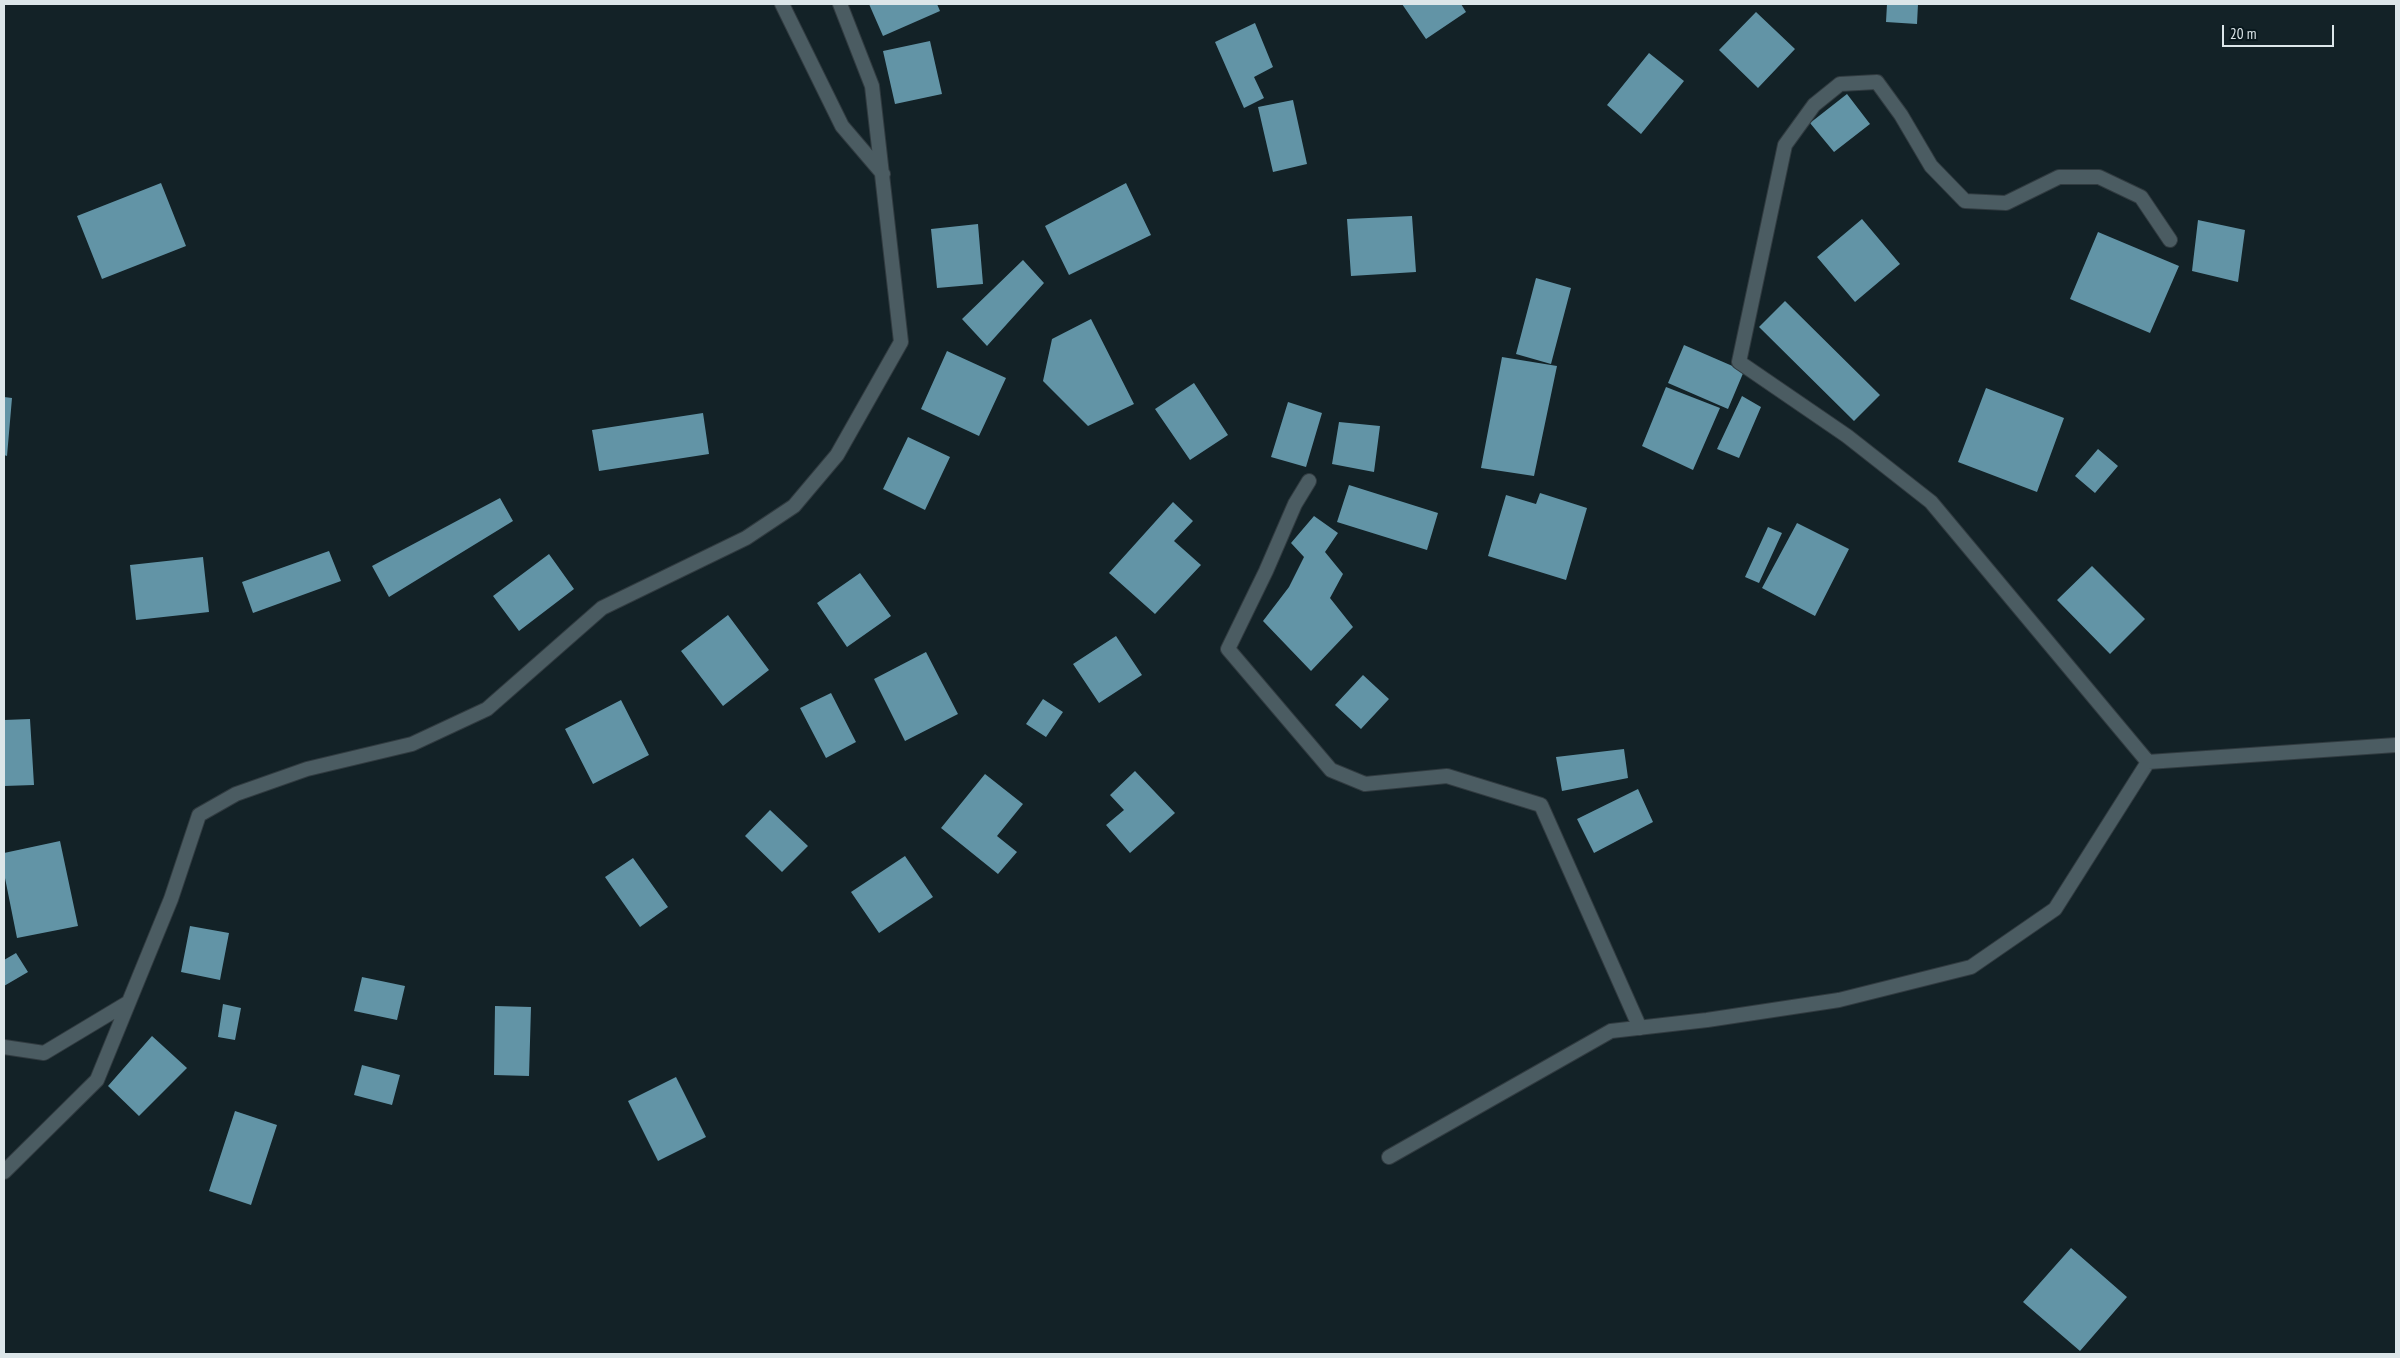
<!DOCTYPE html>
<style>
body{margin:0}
#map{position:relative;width:2400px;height:1358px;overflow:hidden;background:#132227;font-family:"PT Sans Narrow",sans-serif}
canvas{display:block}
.frame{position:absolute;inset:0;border:5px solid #dce6e9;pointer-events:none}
.scale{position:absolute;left:2222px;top:25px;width:112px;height:22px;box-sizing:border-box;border:2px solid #dce6e9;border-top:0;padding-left:6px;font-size:15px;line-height:18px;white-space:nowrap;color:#dce6e9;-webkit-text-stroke:4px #09181d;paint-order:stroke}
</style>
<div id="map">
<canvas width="2400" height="1358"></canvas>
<div class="frame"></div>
<div class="scale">20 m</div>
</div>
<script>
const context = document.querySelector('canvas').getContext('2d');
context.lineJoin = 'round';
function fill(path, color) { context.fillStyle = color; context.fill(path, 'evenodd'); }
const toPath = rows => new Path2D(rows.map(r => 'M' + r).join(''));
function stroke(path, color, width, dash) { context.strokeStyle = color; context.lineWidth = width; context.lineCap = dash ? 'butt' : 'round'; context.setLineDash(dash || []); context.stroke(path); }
fill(toPath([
 [869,4,937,4,940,11,883,36],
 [1402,4,1461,4,1466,12,1426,39],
 [1887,4,1918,4,1917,24,1886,22],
 [1756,12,1795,49,1758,88,1719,50],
 [1255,23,1273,67,1254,77,1264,98,1244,108,1215,42],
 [930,41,942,94,895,104,883,51],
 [1649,53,1684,81,1641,134,1607,105],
 [1847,94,1870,124,1834,152,1810,123],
 [1293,100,1307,164,1273,172,1258,107],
 [161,183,186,246,102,279,77,216],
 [1126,183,1151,235,1069,275,1045,226],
 [1412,216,1416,272,1351,276,1347,219],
 [1862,219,1900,264,1855,302,1817,257],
 [2198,220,2245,230,2238,282,2192,271],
 [978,224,983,284,937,288,931,229],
 [2098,232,2179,266,2150,333,2070,299],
 [1023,260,1044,283,987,346,962,319],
 [1536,278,1571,288,1551,364,1516,354],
 [1785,301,1880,395,1854,421,1759,327],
 [1091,319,1134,404,1088,426,1043,381,1052,339],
 [1684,345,1744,371,1728,409,1668,383],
 [947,351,1006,378,979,436,921,409],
 [1502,357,1557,366,1534,476,1481,468],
 [1194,383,1228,435,1190,460,1155,409],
 [1666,387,1720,408,1693,470,1642,446],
 [1986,388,2064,418,2037,492,1958,462],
 [1742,396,1761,407,1739,458,1717,449],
 [4,397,12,398,7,456,4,455],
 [1288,402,1322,413,1306,467,1271,457],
 [703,413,709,454,599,471,592,430],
 [1339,422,1380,426,1374,472,1332,464],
 [908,437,950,457,925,510,883,489],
 [2098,449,2118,466,2095,493,2075,476],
 [1349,485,1438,513,1427,550,1337,522],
 [1540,493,1587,508,1566,580,1488,556,1506,495,1536,504],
 [500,498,513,521,389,597,372,566],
 [1173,502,1193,521,1174,541,1201,565,1155,614,1109,573],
 [1314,516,1338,533,1325,552,1343,574,1330,598,1353,627,1311,671,1263,621,1289,587,1304,557,1291,543],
 [1797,523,1849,549,1815,616,1762,588],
 [1768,527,1782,533,1759,583,1745,577],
 [329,551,341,581,253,613,242,582],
 [549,554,574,589,519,631,493,596],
 [203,557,209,612,136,620,130,565],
 [2092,566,2145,619,2110,654,2057,600],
 [860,573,891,616,847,647,817,603],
 [728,615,769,670,723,706,681,651],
 [1116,636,1142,675,1099,703,1073,664],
 [926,652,958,714,905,741,874,679],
 [1363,675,1389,699,1361,729,1335,705],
 [831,693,856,742,826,758,800,708],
 [1043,699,1063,712,1046,737,1026,724],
 [621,700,649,755,593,784,565,729],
 [30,719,34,785,4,786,4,720],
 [1624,749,1628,778,1562,791,1556,757],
 [1135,771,1175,813,1130,853,1106,825,1124,810,1110,795],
 [985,774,1023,804,997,836,1017,852,998,874,941,828],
 [1638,789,1653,822,1594,853,1577,819],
 [770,810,808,846,782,872,745,836],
 [60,841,78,926,17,938,4,873,4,853],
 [905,856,933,897,879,933,851,892],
 [633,858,668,907,640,927,605,877],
 [190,926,229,933,220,980,181,972],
 [16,953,28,972,4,986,4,960],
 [362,977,405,986,397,1020,354,1011],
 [223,1004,241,1008,235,1040,218,1037],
 [495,1006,531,1007,529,1076,494,1075],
 [152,1036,187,1068,139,1116,108,1086],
 [362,1065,400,1075,392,1105,354,1095],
 [676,1077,706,1137,658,1161,628,1101],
 [235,1111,277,1125,251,1205,209,1191],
 [2071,1248,2127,1297,2080,1351,2023,1302]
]), '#6294a6');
const minor = toPath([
 [782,4,842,126,883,174],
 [1309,481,1295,504,1266,571,1228,649,1331,770,1365,784,1447,776,1541,805,1640,1028],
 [2148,762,1931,502,1847,436,1739,362,1785,145,1814,105,1840,84,1877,82,1901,115,1931,166,1965,201,2006,203,2059,177,2099,177,2141,197,2170,240],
 [4,1047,44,1053,129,1002],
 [1389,1157,1611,1031,1707,1020,1839,1000,1971,967,2055,909,2148,762,2396,745],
 [4,1172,97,1080,171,899,199,815,236,794,307,769,412,744,487,709,602,608,746,538,794,506,837,455,901,342,872,86,840,4]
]);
stroke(minor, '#313b40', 16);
stroke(minor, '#4b5c62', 14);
</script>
